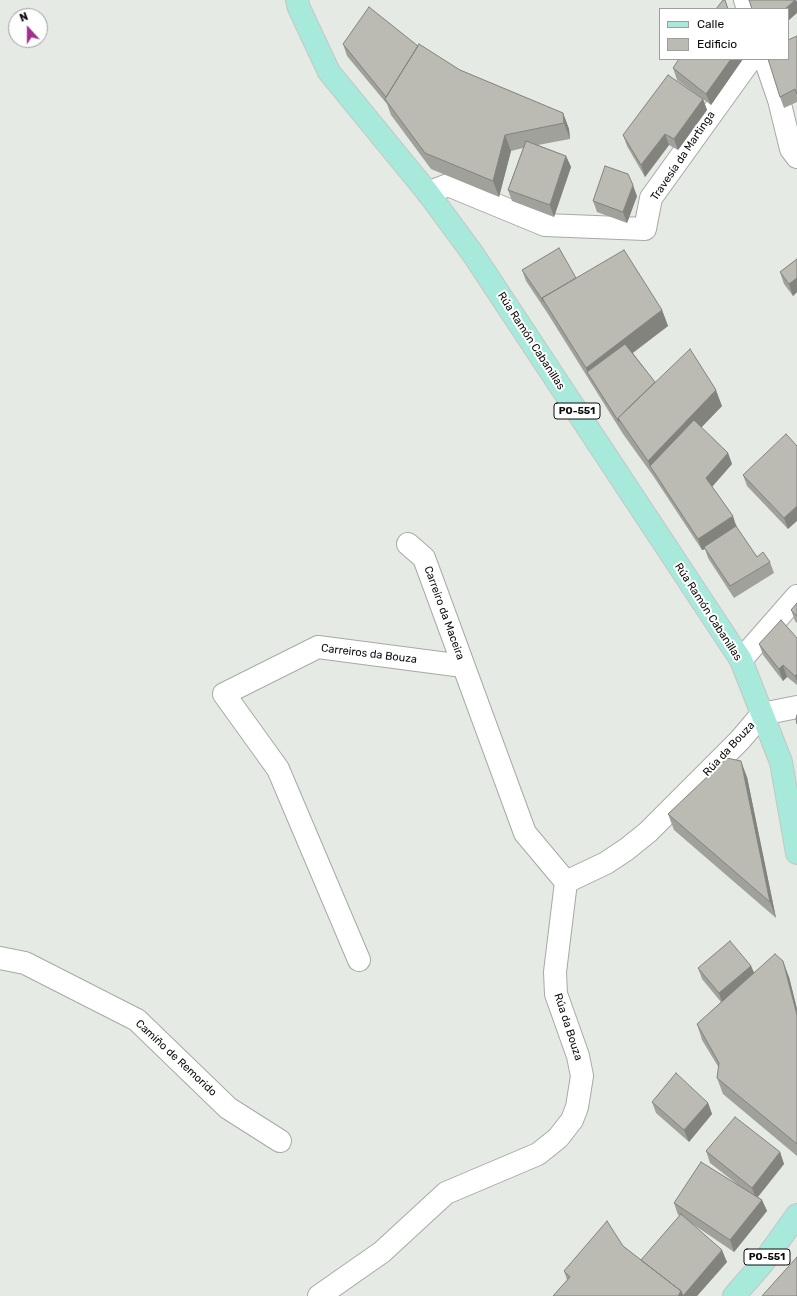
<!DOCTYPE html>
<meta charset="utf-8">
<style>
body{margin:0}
#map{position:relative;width:797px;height:1296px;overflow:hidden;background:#e5ebe4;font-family:Rubik,sans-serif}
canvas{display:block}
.legend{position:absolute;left:659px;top:8px;width:130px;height:52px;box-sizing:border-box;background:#fff;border:1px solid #9d9e9d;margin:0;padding:5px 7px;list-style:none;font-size:12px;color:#0b0d0b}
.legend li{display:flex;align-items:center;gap:8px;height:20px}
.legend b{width:20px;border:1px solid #9d9e9d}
.north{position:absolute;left:8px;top:8px;width:40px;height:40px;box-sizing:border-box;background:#fff;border:1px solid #9d9e9d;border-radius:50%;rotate:339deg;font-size:11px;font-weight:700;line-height:16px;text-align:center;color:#0b0d0b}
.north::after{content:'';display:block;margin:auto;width:14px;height:18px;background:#a1308d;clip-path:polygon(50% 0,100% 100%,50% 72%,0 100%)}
</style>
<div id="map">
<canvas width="797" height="1296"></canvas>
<ul class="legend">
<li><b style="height:5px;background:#a7eadb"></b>Calle</li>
<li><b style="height:11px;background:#bbbbb4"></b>Edificio</li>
</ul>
<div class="north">N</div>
</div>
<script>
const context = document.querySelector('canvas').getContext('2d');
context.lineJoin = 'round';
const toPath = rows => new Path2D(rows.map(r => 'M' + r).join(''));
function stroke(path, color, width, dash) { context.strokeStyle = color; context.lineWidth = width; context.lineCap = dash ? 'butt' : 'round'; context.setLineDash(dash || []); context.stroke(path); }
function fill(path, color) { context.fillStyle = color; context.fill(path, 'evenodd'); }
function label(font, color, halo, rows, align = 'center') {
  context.font = font + ' Rubik,sans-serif'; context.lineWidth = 4; context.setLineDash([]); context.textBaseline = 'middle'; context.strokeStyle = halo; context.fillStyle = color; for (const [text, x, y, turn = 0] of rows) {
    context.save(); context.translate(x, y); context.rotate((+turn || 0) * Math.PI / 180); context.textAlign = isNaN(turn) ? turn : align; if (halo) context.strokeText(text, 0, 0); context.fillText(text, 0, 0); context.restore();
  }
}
const street = toPath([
 [745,0,748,9],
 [765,59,779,100,791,149,797,157],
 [428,193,448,185,545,225,645,229,651,198,751,59],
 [408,544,424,558,525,833,566,882],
 [741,660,797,596],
 [566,882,606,863,627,849,648,832,740,740,762,714,797,707],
 [0,958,25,963,137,1020,228,1108,280,1141],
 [359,960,278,769,224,694,318,647,463,666],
 [319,1296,382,1252,446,1193,538,1154,558,1138,572,1120,577,1107,582,1076,578,1056,556,994,555,972,566,882]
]);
const primary = toPath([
 [297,0,299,8,329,72,428,193,473,254,741,660,781,762,797,853],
 [734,1296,762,1264,797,1215]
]);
stroke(street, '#a5aaa5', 24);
stroke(primary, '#c4c5c4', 24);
stroke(street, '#fff', 22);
stroke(primary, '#a7eadb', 22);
fill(toPath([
 [797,36,797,102,784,108,780,97],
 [343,44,418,46,460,70,563,113,569,129,570,139,538,145,566,156,571,167,554,217,512,201,508,190,523,148,511,151,499,197,431,169,391,115,387,104,347,56],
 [743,59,711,105,677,80,673,68],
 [703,99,707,110,678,150,669,145,645,177,627,146,623,135],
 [637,196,627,223,597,212,593,201],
 [797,259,797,292,793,296,784,284,780,272],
 [522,270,576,278,662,310,668,326,633,353,655,382,722,406,701,427,728,453,732,464,712,487,737,528,757,557,770,562,774,573,734,598,708,558,705,549,702,550,654,477,623,434,548,314,526,281],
 [797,446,788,529,747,486,743,475],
 [797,603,797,623,795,621,791,610],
 [797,638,797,685,787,677,783,681,763,655,759,644],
 [747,777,776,918,674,830,668,814],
 [751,966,754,973,789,977,797,1009,797,1156,723,1094,717,1078,719,1068,702,1040,697,1024,721,1002,702,979,698,968],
 [652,1102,708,1103,712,1114,689,1142,656,1113],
 [706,1151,780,1152,784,1164,758,1197,762,1200,767,1211,734,1252,691,1223,727,1262,697,1296,553,1296,567,1280,564,1271,623,1246,641,1260,680,1216,678,1215,674,1203,737,1184,710,1163]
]), '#a1a19b');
fill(toPath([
 [795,0,796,0,797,2,797,13,788,21,788,9,785,9],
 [731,59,743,59,711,105,706,94],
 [703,99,707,110,678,150,674,139],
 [563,113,569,129,570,139,564,123],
 [665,134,669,145,645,177,641,165],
 [505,135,511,151,499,197,493,181],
 [566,156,571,167,554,217,550,205],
 [633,185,637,196,627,223,623,212],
 [797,278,797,292,793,296,789,284],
 [662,310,668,326,594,382,587,372,586,368],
 [716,390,722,406,656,475,650,466,648,461],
 [728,453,732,464,710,489,706,478],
 [797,506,797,521,788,529,784,518],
 [733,516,737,528,704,547,705,549,702,550,698,539],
 [783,665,787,677,783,681,779,669],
 [797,674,797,682,795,676],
 [741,761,747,777,776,918,770,902],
 [783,961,789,977,797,1009,797,1015],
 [751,966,756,977,723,1005,719,993],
 [708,1103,712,1114,689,1142,684,1130],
 [780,1152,784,1164,756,1199,752,1188],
 [762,1200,767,1211,734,1252,730,1240],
 [722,1250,727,1262,697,1296,683,1296],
 [681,1291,683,1296,678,1296]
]), '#83837e');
const building = toPath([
 [723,0,725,0,728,9,716,9,723,0],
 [749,0,795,0,785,9,752,9,749,0],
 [369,7,418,46,386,97,343,44,369,7],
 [797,36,797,94,795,89,780,97,768,59,788,59,788,40,797,36],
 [419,44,460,70,563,113,564,123,505,135,493,181,425,153,385,99,419,44],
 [679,59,731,59,706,94,673,68,679,59],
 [668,75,703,99,674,139,665,134,641,165,623,135,668,75],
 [526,141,566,156,550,205,508,190,526,141],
 [605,166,628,174,633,185,623,212,593,201,605,166],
 [559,248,576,278,542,298,544,302,522,270,559,248],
 [624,250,662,310,586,368,542,298,624,250],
 [797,259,797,278,789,284,780,272,797,259],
 [625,344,655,382,618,418,619,422,587,372,625,344],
 [690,349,716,390,648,461,618,418,690,349],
 [694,420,728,453,706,478,733,516,698,539,650,466,694,420],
 [786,434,797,446,797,506,784,518,743,475,786,434],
 [736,526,757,557,763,552,770,562,730,586,704,547,736,526],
 [797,603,797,616,791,610,797,603],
 [781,620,797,638,797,674,795,676,783,665,779,669,759,644,781,620],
 [797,715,797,724,796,719,797,715],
 [727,758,741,761,770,902,668,814,727,758],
 [730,941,751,966,719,993,698,968,730,941],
 [775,954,783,961,797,1015,797,1144,717,1078,719,1063,697,1024,775,954],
 [676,1073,708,1103,684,1130,652,1102,676,1073],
 [735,1117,780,1152,752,1188,706,1151,735,1117],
 [701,1162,762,1200,730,1240,674,1203,701,1162],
 [681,1214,722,1250,683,1296,681,1291,641,1260,681,1214],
 [607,1221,623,1246,681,1291,678,1296,553,1296,570,1277,564,1271,607,1221],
 [797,1257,797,1296,762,1296,797,1257]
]);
fill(building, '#bbbbb4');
stroke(building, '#83837e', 1);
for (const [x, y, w] of [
 [577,411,46],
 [767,1257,46]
]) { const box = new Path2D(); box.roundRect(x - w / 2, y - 8, w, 16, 3); context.fillStyle = '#fff'; context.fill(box); stroke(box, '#0b0d0b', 1); }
label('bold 10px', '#0b0d0b', null, [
 ["PO-551",577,411],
 ["PO-551",767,1257]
]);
label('11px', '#0b0d0b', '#fff', [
 ["Travesía da Martinga",683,156,-56],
 ["Rúa Ramón Cabanillas",531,341,57],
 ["Rúa Ramón Cabanillas",708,612,57],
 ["Carreiro da Maceira",444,613,70],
 ["Carreiros da Bouza",369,654,7],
 ["Rúa da Bouza",729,749,-47],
 ["Rúa da Bouza",568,1027,72],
 ["Camiño de Remorido",176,1058,43]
]);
</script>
